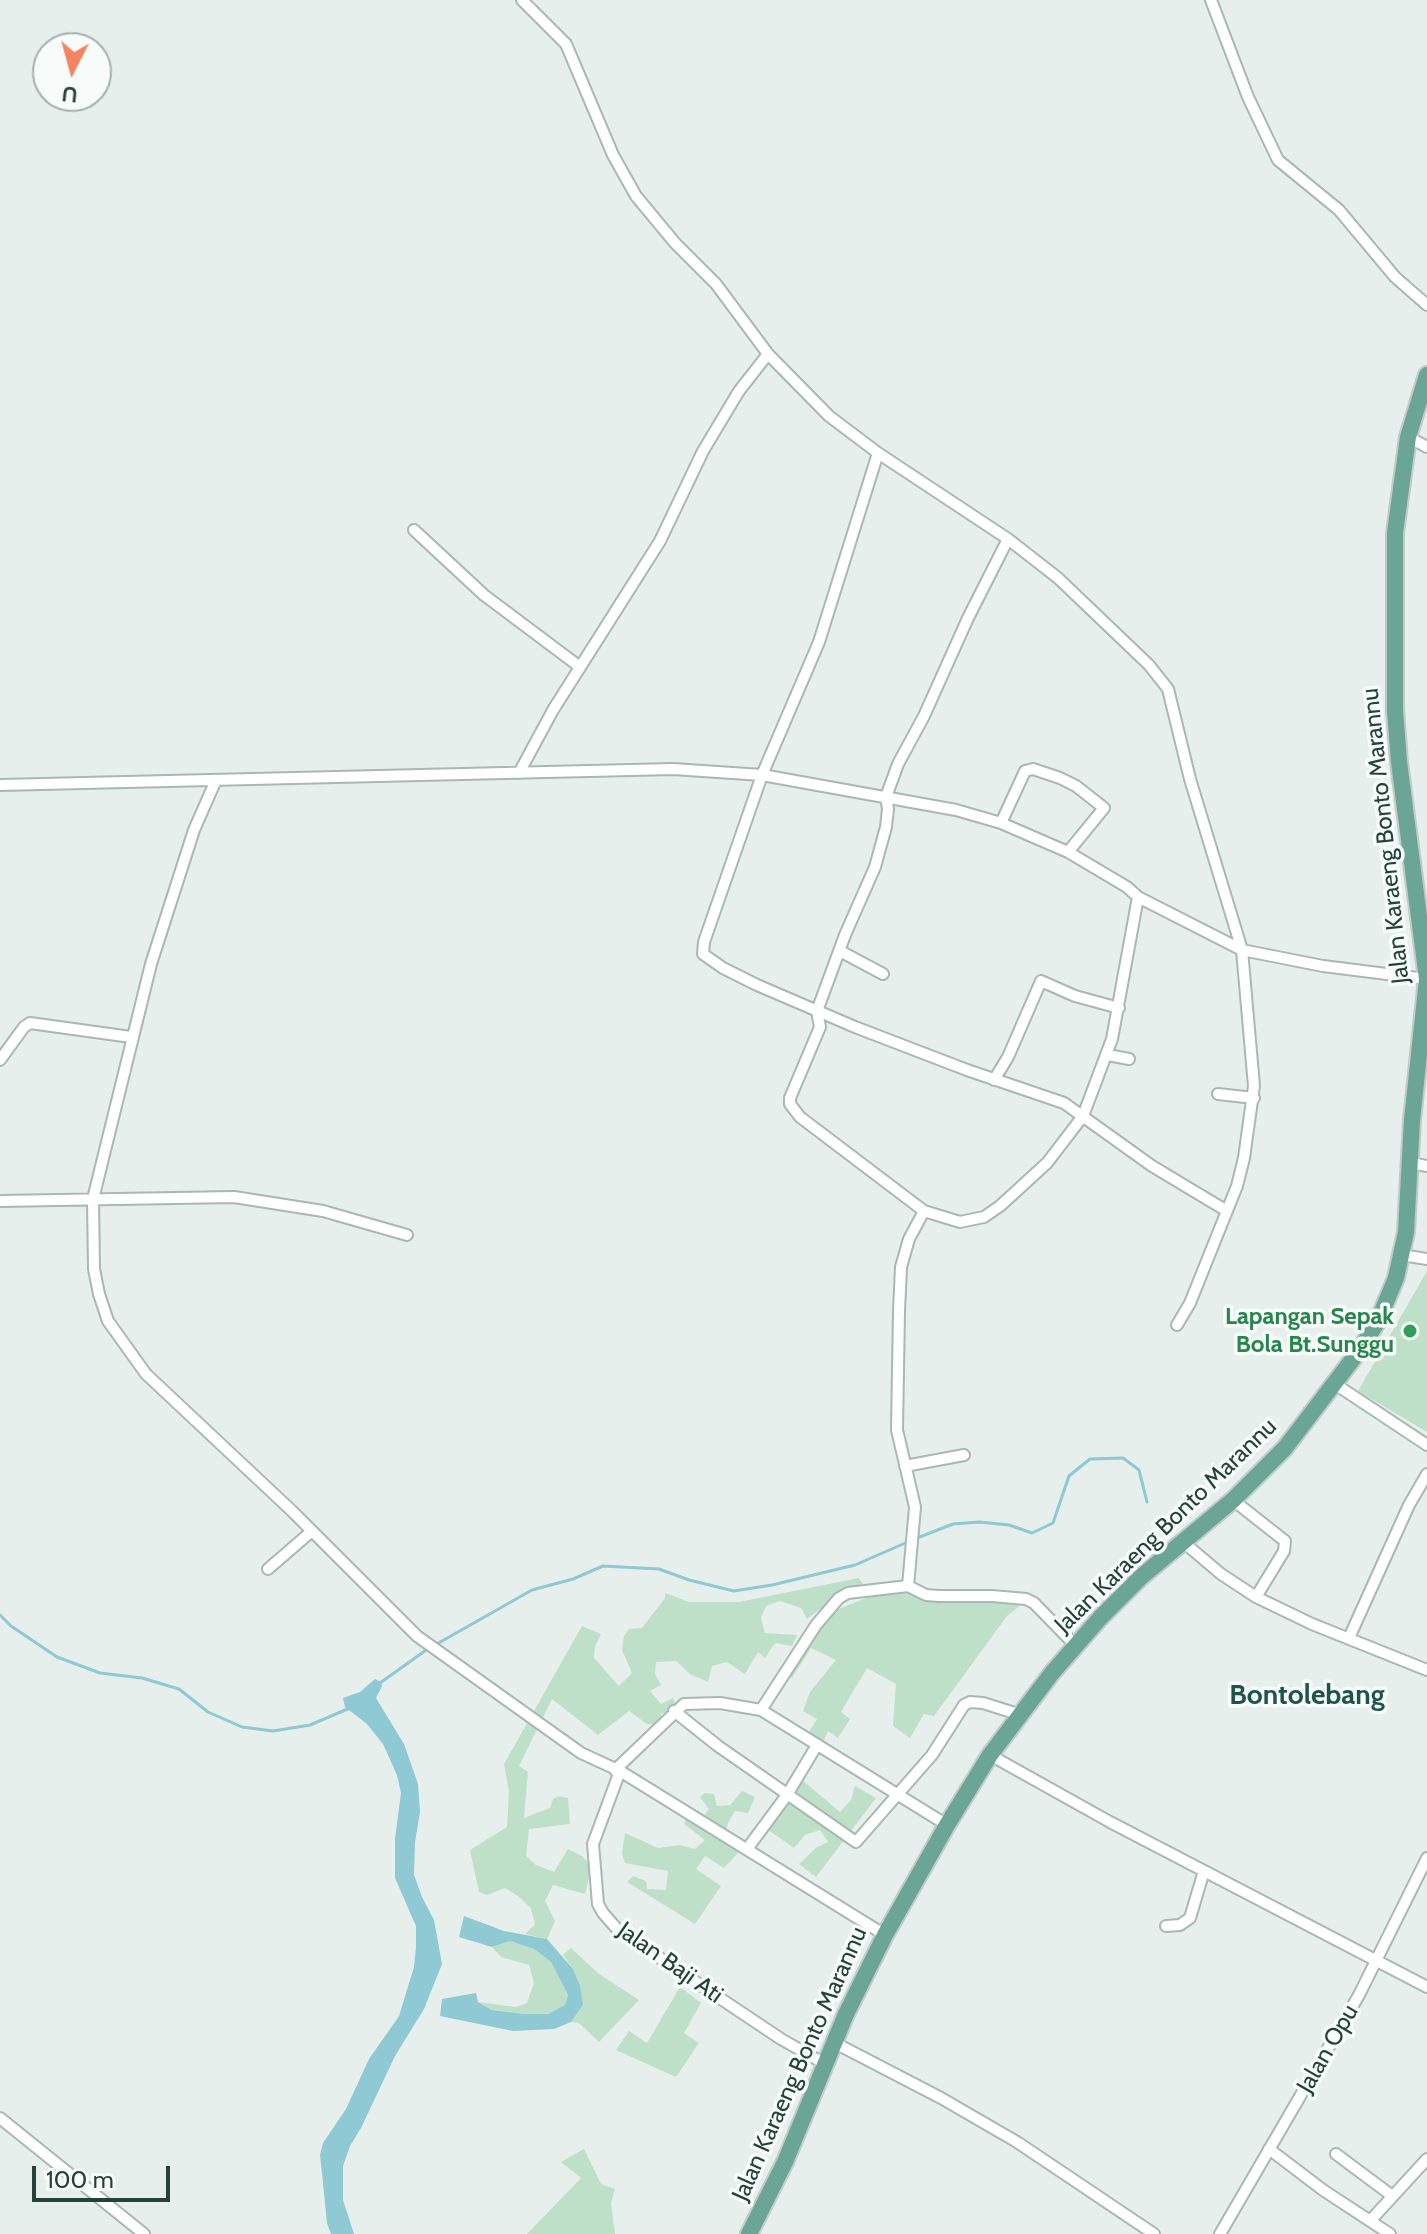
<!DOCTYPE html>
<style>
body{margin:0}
#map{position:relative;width:1427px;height:2234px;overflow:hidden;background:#e6efeb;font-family:Cabin,sans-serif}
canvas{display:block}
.north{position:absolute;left:32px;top:32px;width:80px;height:80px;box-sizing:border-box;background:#f7fbf9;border:2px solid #a3b1ad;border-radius:50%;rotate:186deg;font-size:22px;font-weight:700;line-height:32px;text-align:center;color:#24423a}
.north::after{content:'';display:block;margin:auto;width:28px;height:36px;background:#f4845f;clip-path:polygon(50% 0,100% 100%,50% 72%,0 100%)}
.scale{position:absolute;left:32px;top:2166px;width:138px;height:36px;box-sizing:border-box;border:4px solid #24423a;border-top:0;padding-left:10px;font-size:24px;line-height:28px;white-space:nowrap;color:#24423a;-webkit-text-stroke:6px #f7fbf9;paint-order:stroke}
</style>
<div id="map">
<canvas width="1427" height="2234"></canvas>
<div class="north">U</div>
<div class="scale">100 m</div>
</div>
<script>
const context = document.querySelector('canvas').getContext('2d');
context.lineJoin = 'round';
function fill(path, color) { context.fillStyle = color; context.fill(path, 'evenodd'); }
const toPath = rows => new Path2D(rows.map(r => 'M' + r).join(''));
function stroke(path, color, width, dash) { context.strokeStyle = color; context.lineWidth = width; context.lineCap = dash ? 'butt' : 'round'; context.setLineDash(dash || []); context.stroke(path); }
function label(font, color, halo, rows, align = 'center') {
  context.font = font + ' Cabin,sans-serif'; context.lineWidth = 7; context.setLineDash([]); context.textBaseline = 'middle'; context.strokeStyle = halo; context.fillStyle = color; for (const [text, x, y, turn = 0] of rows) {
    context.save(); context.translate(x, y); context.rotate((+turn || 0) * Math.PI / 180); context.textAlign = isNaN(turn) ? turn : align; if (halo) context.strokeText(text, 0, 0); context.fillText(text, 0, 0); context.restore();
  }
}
fill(toPath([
 [1427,1271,1427,1432,1358,1391],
 [859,1578,865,1587,832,1600,807,1619,801,1608,780,1601,766,1606,761,1618,765,1633,797,1635,792,1646,775,1643,765,1658,758,1652,745,1674,727,1662,712,1666,708,1682,690,1674,676,1661,656,1662,655,1674,661,1685,650,1691,661,1704,673,1698,677,1708,661,1714,660,1725,647,1724,629,1711,598,1735,552,1699,519,1766,528,1772,524,1818,550,1808,553,1799,559,1796,568,1798,570,1824,529,1829,526,1856,536,1865,554,1872,568,1849,582,1856,592,1866,585,1894,553,1885,545,1901,555,1921,547,1939,525,1934,535,1924,531,1908,518,1896,505,1888,487,1895,479,1892,470,1850,507,1827,509,1792,504,1764,582,1626,601,1634,595,1646,594,1658,619,1686,632,1673,622,1650,624,1636,629,1629,642,1628,665,1598,665,1593,689,1602,739,1602],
 [899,1585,905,1593,976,1603,1003,1598,1027,1600,1007,1616,934,1716,924,1714,910,1738,893,1726,896,1684,867,1668,841,1712,850,1719,838,1738,828,1731,819,1751,803,1741,817,1719,803,1711,810,1692,836,1660,811,1648,792,1678,784,1671,831,1612],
 [802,1780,840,1812,851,1800,855,1786,876,1798,816,1877,799,1864,817,1847,828,1842,820,1830,805,1835,794,1848,767,1829],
 [742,1791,755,1797,748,1813,735,1811,728,1823,724,1841,732,1847,748,1842,724,1868,705,1856,696,1869,721,1886,695,1924,627,1882,633,1876,646,1881,647,1889,666,1890,668,1871,625,1863,622,1854,625,1833,658,1848,680,1845,695,1849,705,1840,684,1824,688,1815,700,1821,709,1809,700,1797,705,1793,714,1794,717,1806,730,1805],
 [510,1941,534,1949,551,1962,568,1995,565,2005,548,2014,525,2014,493,2010,478,2002,516,2007,527,2003,534,1983,529,1965,501,1957,492,1947],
 [571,1948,599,1974,639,2000,599,2042,579,2023,571,2022,583,2005,573,1969,563,1955],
 [680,1987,701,2003,684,2033,699,2043,676,2077,616,2050,629,2031,647,2043],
 [584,2149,601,2184,615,2189,611,2203,615,2234,527,2234,581,2178,561,2162]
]), '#bfe0c8');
fill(toPath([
 [375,1679,381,1682,382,1686,376,1698,404,1744,418,1784,420,1812,415,1842,414,1875,422,1897,434,1920,442,1964,424,2009,395,2056,361,2128,350,2146,343,2166,343,2200,354,2234,331,2234,327,2223,322,2173,320,2155,323,2143,346,2109,369,2059,399,2016,414,1967,416,1947,416,1926,395,1878,395,1839,401,1793,397,1775,383,1744,367,1724,345,1707,343,1698,360,1692],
 [464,1916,504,1931,547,1939,573,1969,580,1986,583,2005,571,2022,554,2029,513,2031,440,2016,442,1999,476,1993,478,2002,492,2010,525,2014,548,2014,565,2005,568,1995,551,1962,534,1949,510,1941,492,1947,459,1937]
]), '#8ec9d4');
stroke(toPath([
 [917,1538,953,1524,979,1522,1009,1525,1032,1533,1053,1523,1069,1476,1090,1459,1123,1458,1139,1470,1147,1502],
 [0,1615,11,1626,57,1657,100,1673,142,1678,179,1689,208,1712,242,1727,273,1731,310,1725,350,1708],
 [435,1645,532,1590,573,1579,603,1566,659,1569,689,1580,734,1591,772,1585,855,1565,910,1541],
 [380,1683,429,1648]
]), '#8ec9d4', 3);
const minor = toPath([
 [1211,0,1248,97,1278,160,1339,210,1395,277,1427,305],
 [768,354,829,416,878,453,1008,539,1058,578,1149,665,1168,689,1190,779,1242,950,1254,1086,1244,1158,1237,1186,1190,1303,1177,1325],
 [1408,437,1427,447],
 [878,453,819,642,762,775,704,942,703,954,723,968,757,985,855,1027,967,1070,1064,1103,1152,1166,1227,1211],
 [414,530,484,595,580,667],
 [519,773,553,710,660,541,703,451,739,391,768,354,716,284,675,243,636,196,613,155,566,44,522,0],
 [216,780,194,830,151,964,93,1199,94,1269,99,1294,108,1321,146,1374,292,1511,417,1636,581,1753,620,1771,885,1935],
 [0,785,673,769,762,775,956,810,1001,823,1068,852,1127,887,1138,897,1242,950,1323,966,1427,979],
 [1001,823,1025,771,1033,769,1060,778,1076,786,1104,808,1068,852],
 [840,951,883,974],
 [1108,1055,1129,1059],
 [0,1060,24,1027,30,1023,131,1037],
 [994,1080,1008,1057,1041,981,1075,996,1119,1008],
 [1218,1094,1254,1098],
 [1411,1163,1427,1166],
 [0,1201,234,1197,323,1211,407,1235],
 [924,1211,960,1222,984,1217,1000,1206,1047,1163,1083,1116,1112,1039,1138,897],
 [1402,1255,1427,1259],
 [1335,1384,1427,1445],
 [905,1466,964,1455],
 [1233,1500,1285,1541,1284,1551,1256,1597,1312,1624,1427,1670],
 [1182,1541,1221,1574,1256,1597],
 [268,1569,312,1531],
 [908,1586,915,1507,897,1430,899,1311,901,1267,909,1239,924,1211,800,1117,790,1104,790,1098,820,1027,817,1011,845,935,875,867,886,827,888,809,886,797,898,764,924,716,968,618,1008,539],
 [1349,1638,1409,1505,1427,1474],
 [761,1710,947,1825],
 [674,1711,718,1746,856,1842,932,1755,964,1705,970,1702,983,1703,1021,1715],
 [990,1755,1110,1822,1427,1987],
 [615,1770,684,1704,720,1703,761,1710,816,1625,839,1598,848,1593,908,1586,926,1595,939,1596,992,1596,1026,1599,1034,1603,1075,1645],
 [620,1771,593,1844,598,1904,603,1913,618,1930,781,2039,825,2064],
 [747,1849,787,1795,817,1745],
 [1166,1926,1180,1925,1190,1918,1204,1871],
 [835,2043,941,2098,1017,2142,1154,2234],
 [0,2118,144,2234],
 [1269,2149,1323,2190,1390,2234],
 [1336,2154,1391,2195],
 [1370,2221,1427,2159],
 [1220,2234,1359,1995,1427,1858]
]);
const primary = toPath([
 [749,2234,785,2162,846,2014,885,1935,947,1825,990,1755,1052,1673,1100,1618,1141,1577,1233,1500,1285,1448,1359,1351,1378,1321,1396,1278,1406,1232,1412,1120,1427,979,1399,762,1395,710,1395,533,1408,437,1427,375]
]);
stroke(minor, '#a8b8b2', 14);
stroke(primary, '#c2cac8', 20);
stroke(minor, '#fff', 10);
stroke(primary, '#6aa596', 16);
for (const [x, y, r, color] of [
 [1410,1331,8,"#2e9e5b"]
]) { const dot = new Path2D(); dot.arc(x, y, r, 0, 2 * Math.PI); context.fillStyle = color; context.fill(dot); stroke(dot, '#f7fbf9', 3); }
label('24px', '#24423a', '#f7fbf9', [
 ["Jalan Karaeng Bonto Marannu",1386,836,-96],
 ["Jalan Karaeng Bonto Marannu",1166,1526,-44],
 ["Jalan Baji Ati",670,1963,35],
 ["Jalan Opu",1328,2049,-60],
 ["Jalan Karaeng Bonto Marannu",800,2064,-66]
]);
label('bold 24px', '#27864d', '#f7fbf9', [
 ["Lapangan Sepak",1394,1317],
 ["Bola Bt.Sunggu",1394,1345]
], 'right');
label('bold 28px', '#1f5548', '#f7fbf9', [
 ["Bontolebang",1307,1696]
]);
</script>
